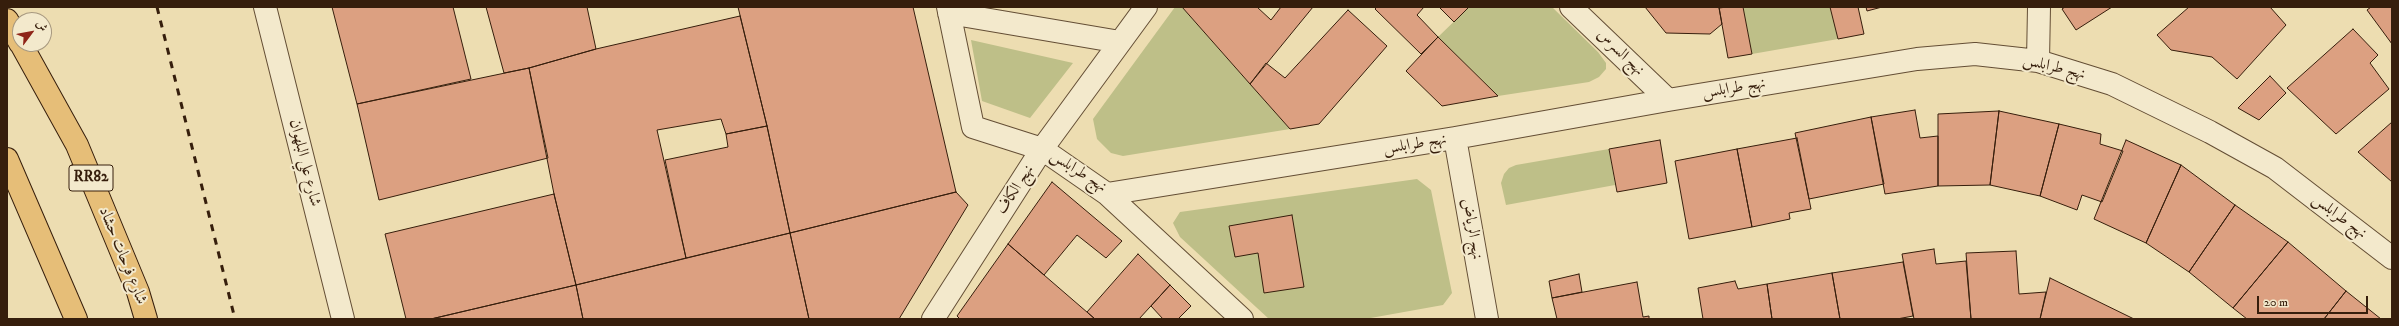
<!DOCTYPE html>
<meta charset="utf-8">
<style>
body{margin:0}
#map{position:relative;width:2399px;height:326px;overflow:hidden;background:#edddb1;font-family:"IM FELL DW Pica",Amiri,serif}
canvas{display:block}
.frame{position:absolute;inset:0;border:8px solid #361e0c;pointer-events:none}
.north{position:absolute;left:12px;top:12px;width:40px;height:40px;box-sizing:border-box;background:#f3e9cc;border:1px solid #a7987f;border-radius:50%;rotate:58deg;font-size:11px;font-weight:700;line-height:16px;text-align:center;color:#361e0c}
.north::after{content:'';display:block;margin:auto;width:14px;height:18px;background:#8f2418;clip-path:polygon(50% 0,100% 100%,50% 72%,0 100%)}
.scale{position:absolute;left:2257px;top:296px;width:111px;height:18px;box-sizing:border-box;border:2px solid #361e0c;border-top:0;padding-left:5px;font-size:12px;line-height:14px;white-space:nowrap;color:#361e0c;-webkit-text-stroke:3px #f3e9cc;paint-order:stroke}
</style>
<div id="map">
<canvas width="2399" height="326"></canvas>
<div class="frame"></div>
<div class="north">ش</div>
<div class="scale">20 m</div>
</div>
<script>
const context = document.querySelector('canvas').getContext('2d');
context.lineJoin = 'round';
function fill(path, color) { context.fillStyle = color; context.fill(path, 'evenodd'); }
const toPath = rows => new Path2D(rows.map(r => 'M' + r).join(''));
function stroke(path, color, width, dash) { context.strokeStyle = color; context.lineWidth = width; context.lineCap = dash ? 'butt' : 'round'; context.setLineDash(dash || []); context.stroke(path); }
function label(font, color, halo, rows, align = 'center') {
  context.font = font + ' "IM FELL DW Pica",Amiri,serif'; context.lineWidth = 4; context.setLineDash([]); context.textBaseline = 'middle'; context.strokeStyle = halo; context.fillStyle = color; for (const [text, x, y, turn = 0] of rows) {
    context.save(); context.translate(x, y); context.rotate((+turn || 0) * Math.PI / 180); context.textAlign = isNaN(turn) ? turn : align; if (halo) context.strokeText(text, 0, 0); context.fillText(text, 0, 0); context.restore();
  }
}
fill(toPath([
 [1175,7,1182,7,1290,129,1123,156,1111,153,1097,139,1093,119],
 [1469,7,1552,7,1598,52,1606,63,1606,69,1599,77,1589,82,1498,96,1438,37],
 [1743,7,1830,7,1838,39,1752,54],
 [971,40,1073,63,1030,118,982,101],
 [1609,149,1615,185,1506,205,1501,183,1504,174,1509,168,1516,165],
 [1417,179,1431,190,1452,293,1443,305,1365,319,1269,319,1180,237,1173,223,1180,212]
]), '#bebf88');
const building = toPath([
 [332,7,453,7,471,79,357,104,332,7],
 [486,7,587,7,596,49,529,68,504,73,486,7],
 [738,7,913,7,956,192,790,233,767,126,738,7],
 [1182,7,1257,7,1271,20,1281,7,1313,7,1250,84,1182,7],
 [1377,7,1424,7,1417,15,1438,37,1421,54,1375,9,1377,7],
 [1439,7,1469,7,1454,22,1439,7],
 [1645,7,1719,7,1722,24,1710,34,1666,33,1645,7],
 [1727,7,1743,7,1752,54,1728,58,1719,8,1727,7],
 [1830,7,1858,7,1864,34,1838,39,1830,7],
 [1866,7,1882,7,1867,11,1866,7],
 [2065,7,2112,7,2076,30,2062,9,2065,7],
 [2189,7,2270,7,2286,25,2237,79,2212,57,2171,50,2157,35,2189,7],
 [2371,7,2392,7,2392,44,2367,10,2371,7],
 [1348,10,1387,46,1319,124,1290,129,1250,84,1266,63,1285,78,1348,10],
 [740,16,767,126,726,134,721,119,657,130,686,258,576,285,554,194,529,68,596,49,740,16],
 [2353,29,2378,55,2370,63,2389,89,2336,134,2287,88,2353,29],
 [1438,37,1498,96,1442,106,1406,71,1438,37],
 [529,68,548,158,379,200,357,104,529,68],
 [2270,76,2286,93,2259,120,2238,108,2270,76],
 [1915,110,1920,138,1938,136,1938,186,1885,194,1871,117,1915,110],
 [1999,111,2059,124,2040,196,1990,185,1999,111],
 [1999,111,1990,185,1938,186,1938,114,1999,111],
 [1871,117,1884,184,1809,199,1795,133,1871,117],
 [2392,122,2392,182,2358,152,2392,122],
 [2059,124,2101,134,2100,144,2123,151,2102,202,2082,195,2077,210,2040,196,2059,124],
 [767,126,790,233,686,258,665,160,728,147,726,134,767,126],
 [1797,138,1811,209,1789,213,1790,219,1752,227,1737,149,1797,138],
 [1660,140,1667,183,1617,192,1609,149,1660,140],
 [2126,140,2181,165,2146,243,2094,219,2126,140],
 [1737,149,1752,227,1689,239,1675,161,1737,149],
 [2181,165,2235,205,2189,272,2146,243,2181,165],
 [1052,182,1122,241,1106,258,1077,235,1044,275,1008,244,1052,182],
 [956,192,968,205,899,319,809,319,790,233,956,192],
 [554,194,576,285,431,319,406,319,385,234,554,194],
 [2235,205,2288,242,2233,308,2189,272,2235,205],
 [1292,215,1304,287,1264,293,1258,253,1235,257,1229,226,1292,215],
 [790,233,809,319,583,319,576,285,790,233],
 [2288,242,2346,291,2324,319,2247,319,2233,308,2288,242],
 [1008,244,1044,275,1095,319,960,319,957,316,1008,244],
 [1934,249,1936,264,1966,261,1971,319,1914,319,1902,254,1934,249],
 [2016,251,2019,294,2046,292,2040,319,1971,319,1966,253,2016,251],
 [1138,254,1170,285,1139,319,1095,319,1087,312,1138,254],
 [1903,262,1913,316,1897,319,1840,319,1832,273,1903,262],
 [1832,273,1840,319,1772,319,1767,284,1832,273],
 [1579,274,1582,292,1552,298,1549,281,1579,274],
 [2050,278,2134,319,2040,319,2050,278],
 [1735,281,1738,289,1767,284,1772,319,1703,319,1698,288,1735,281],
 [1637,282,1643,317,1649,316,1649,319,1557,319,1552,298,1637,282],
 [576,285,583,319,431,319,576,285],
 [1170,285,1191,306,1178,319,1163,319,1151,306,1170,285],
 [2346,291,2381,319,2324,319,2346,291]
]);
fill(building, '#dca081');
stroke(building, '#361e0c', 1);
const minor = toPath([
 [948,7,973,127,1042,149,1107,194,1455,138,1668,100,1917,59,1975,54,2038,61,2112,84,2210,132,2275,168,2392,258],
 [1571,7,1668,100],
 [949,13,1120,42],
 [2038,61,2039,7],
 [1455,138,1487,319],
 [1107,194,1242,319],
 [933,319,1042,149,1146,7]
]);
const tertiary = toPath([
 [265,7,343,319]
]);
const primary = toPath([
 [7,20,20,43],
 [21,44,77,145,138,292,146,319],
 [7,159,76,319]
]);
stroke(minor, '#644e35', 24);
stroke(tertiary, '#644e35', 24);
stroke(primary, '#361e0c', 24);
stroke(minor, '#f3e9cc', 22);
stroke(tertiary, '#f3e9cc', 22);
stroke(primary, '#e6be78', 22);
stroke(toPath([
 [157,7,235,319]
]), '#361e0c', 3, [7, 7]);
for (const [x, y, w] of [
 [91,178,44]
]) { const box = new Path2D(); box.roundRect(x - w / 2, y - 13, w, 26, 3); context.fillStyle = '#f3e9cc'; context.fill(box); stroke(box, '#361e0c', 1); }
label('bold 15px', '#361e0c', null, [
 ["RR82",91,178]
]);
label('16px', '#361e0c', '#f3e9cc', [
 ["نهج السرس",1620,53,44],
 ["نهج طرابلس",2054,68,14],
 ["نهج طرابلس",1734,89,-9],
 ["نهج طرابلس",1415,145,-9],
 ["شارع علي البلهوان",304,163,76],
 ["نهج طرابلس",1078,172,33],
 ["نهج الكاف",1016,190,-57],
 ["نهج طرابلس",2339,217,37],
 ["نهج الرياض",1471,229,80],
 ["شارع فرحات حشاد",122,256,68]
]);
</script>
